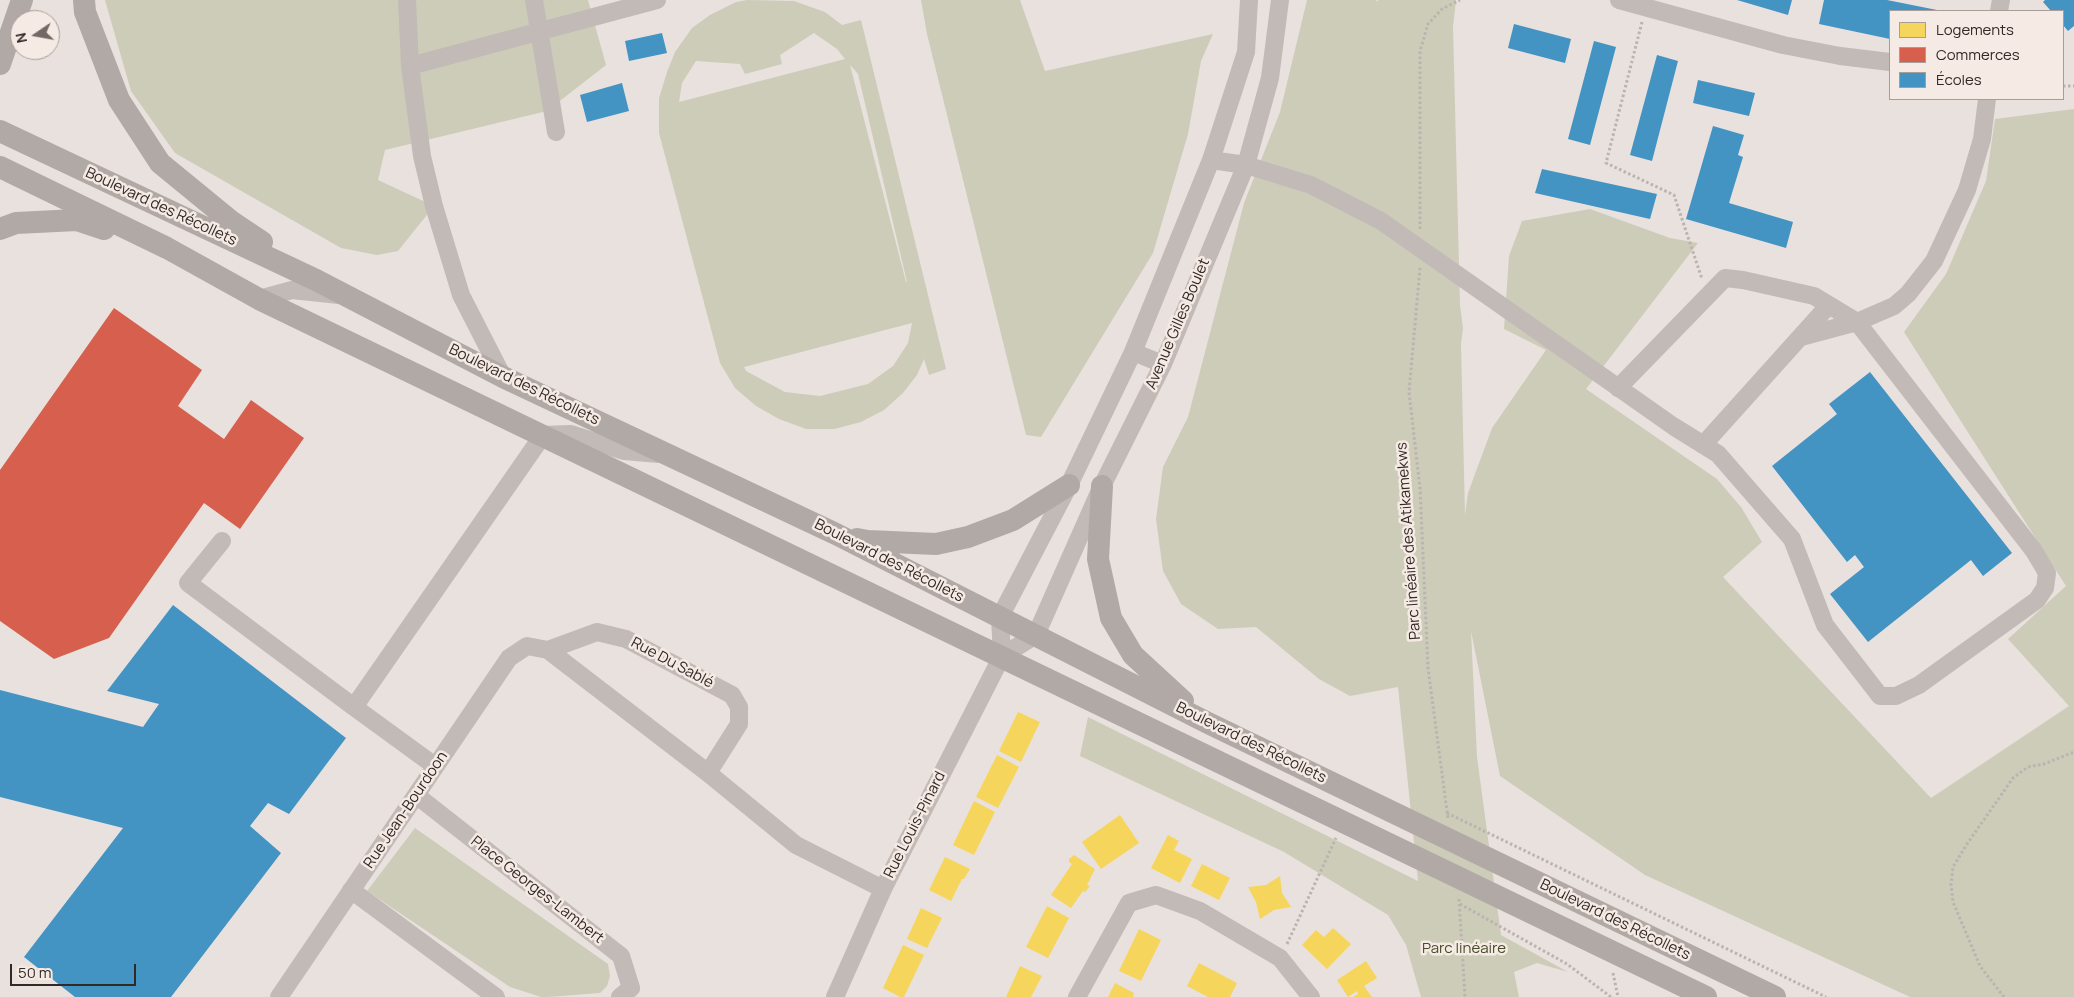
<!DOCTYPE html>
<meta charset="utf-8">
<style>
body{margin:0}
#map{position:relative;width:2074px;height:997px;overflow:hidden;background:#e9e1de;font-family:Manrope,sans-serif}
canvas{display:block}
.legend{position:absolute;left:1889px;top:10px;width:175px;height:90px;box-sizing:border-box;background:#f6ebe4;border:1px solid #a89d98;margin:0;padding:6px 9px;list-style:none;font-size:15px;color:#322826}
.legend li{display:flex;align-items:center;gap:10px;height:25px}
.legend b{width:25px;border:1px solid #a89d98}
.north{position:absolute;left:10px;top:10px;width:50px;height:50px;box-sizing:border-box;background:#f6ebe4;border:1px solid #a89d98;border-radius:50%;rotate:258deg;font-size:14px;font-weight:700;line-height:20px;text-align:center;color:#322826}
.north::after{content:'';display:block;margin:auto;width:18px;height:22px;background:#726966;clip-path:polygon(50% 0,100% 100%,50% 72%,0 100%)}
.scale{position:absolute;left:10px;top:964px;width:126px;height:22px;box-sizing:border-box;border:2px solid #322826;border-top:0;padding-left:6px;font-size:15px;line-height:18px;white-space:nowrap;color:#322826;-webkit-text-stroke:4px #f6ebe4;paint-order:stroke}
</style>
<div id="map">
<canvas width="2074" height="997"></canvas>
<ul class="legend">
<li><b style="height:14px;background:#f6d55c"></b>Logements</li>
<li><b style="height:14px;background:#d6604d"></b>Commerces</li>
<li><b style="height:14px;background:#4393c3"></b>Écoles</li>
</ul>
<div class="north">N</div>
<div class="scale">50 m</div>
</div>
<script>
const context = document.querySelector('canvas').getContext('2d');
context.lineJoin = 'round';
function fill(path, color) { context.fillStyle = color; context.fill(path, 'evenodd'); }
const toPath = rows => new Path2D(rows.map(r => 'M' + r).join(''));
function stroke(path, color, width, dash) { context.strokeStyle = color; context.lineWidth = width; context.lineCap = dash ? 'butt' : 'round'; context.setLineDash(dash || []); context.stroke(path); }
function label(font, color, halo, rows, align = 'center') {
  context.font = font + ' Manrope,sans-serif'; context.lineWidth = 5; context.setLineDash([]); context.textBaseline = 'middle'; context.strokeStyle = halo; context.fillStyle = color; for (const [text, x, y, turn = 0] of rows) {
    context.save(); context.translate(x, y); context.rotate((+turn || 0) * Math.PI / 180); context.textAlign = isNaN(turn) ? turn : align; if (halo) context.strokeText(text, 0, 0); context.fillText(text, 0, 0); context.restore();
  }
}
fill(toPath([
 [105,0,588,0,606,65,547,111,385,150,378,180,434,206,398,251,377,255,341,248,175,153,131,91],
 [747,0,794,1,825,12,842,25,861,20,946,369,929,375,924,359,917,375,903,393,884,410,861,422,834,429,806,429,779,419,756,406,735,388,720,363,659,133,659,98,667,72,675,52,692,28,710,15,736,2],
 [814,33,837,49,845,59,679,102,682,83,696,61,740,64,745,74,782,64,780,55],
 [850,65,858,74,907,282,906,282],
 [912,323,908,343,893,366,868,384,820,396,785,392,746,371,744,367],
 [921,0,1020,0,1045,71,1213,34,1201,61,1188,134,1153,253,1041,437,1026,435,927,34],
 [1307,0,1376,0,1378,2,1378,0,1456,0,1453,27,1460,305,1463,328,1461,344,1465,515,1468,493,1492,428,1546,350,1504,329,1509,256,1522,221,1590,209,1670,238,1698,243,1586,389,1717,479,1741,507,1762,542,1723,577,1931,798,2069,706,2008,639,2066,586,1904,332,1946,274,1986,181,1995,119,2074,109,2074,997,1910,997,1645,875,1500,776,1471,631,1477,757,1501,935,1568,972,1537,963,1514,972,1519,997,1421,997,1406,945,1388,915,1284,852,1080,756,1088,717,1418,881,1398,687,1350,696,1319,679,1256,627,1218,629,1181,604,1163,571,1156,519,1163,467,1188,417,1244,203,1280,112],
 [415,828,608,964,610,976,607,986,600,993,548,997,541,997,510,987,367,891]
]), '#cdccb9');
fill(toPath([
 [1018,712,1040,722,1021,762,999,751],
 [997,755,1019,767,998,808,976,797],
 [974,801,995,812,974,855,953,845],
 [1120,815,1139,843,1101,869,1082,842],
 [1168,835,1179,841,1174,850,1192,859,1180,883,1151,868],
 [1074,855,1095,869,1087,885,1090,886,1085,892,1083,891,1071,908,1051,895,1072,864,1069,862,1069,859],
 [945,857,970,869,964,879,962,879,951,901,929,890],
 [1202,864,1230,878,1219,900,1191,886],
 [1280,876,1282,893,1291,907,1274,910,1260,919,1256,902,1248,887,1266,885],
 [1047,906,1069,918,1048,958,1026,947],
 [921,908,942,918,927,948,907,939],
 [1333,928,1351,944,1327,969,1302,945,1316,930,1324,937],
 [1139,929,1161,940,1141,981,1119,971],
 [903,945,924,955,904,997,900,997,883,988],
 [1366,961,1377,978,1364,986,1372,997,1353,997,1358,994,1357,991,1348,997,1337,980],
 [1199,963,1237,983,1230,997,1208,997,1187,986],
 [1020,966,1042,976,1031,997,1006,997],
 [1115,983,1134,993,1133,997,1108,997]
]), '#f6d55c');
fill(toPath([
 [114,308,202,370,178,406,224,439,251,400,304,438,240,529,204,503,109,638,54,659,0,621,0,470]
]), '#d6604d');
fill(toPath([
 [1737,0,1792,0,1788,15],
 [1824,0,1887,0,1937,10,1890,11,1890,39,1819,24],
 [2045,0,2074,0,2074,26,2068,31,2063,25,2063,11,2051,11,2043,2],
 [1514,24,1571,39,1565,63,1508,48],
 [662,33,667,53,629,61,625,41],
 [1594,41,1616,47,1590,145,1568,139],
 [1657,55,1678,61,1652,161,1630,155],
 [1698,80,1755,93,1749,116,1693,103],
 [622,83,629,111,587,122,580,95],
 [1713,126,1744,135,1738,155,1743,157,1729,203,1793,222,1786,248,1686,219],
 [1542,169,1657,194,1650,219,1535,193],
 [1870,372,2012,553,1983,576,1971,560,1868,642,1830,594,1864,567,1855,555,1847,562,1772,466,1837,414,1829,404],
 [173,605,346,738,289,814,268,803,250,826,281,853,171,997,75,997,24,957,123,828,0,797,0,690,143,727,159,704,107,691]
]), '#4393c3');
stroke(toPath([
 [1642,22,1606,163,1674,195,1702,279],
 [2063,86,2074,86],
 [1420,229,1420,51,1428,24,1442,9,1460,0],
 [1420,268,1409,392,1420,488,1428,668,1448,819],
 [1447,813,1826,997],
 [1459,899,1465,997],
 [1460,904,1567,964,1611,997],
 [1287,944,1336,838],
 [1613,973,1618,997],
 [2004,997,1980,966,1953,902,1951,884,1953,867,1967,844,2013,778,2028,767,2044,764,2074,752]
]), '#bbb3b0', 3, [2.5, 2.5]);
stroke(toPath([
 [407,0,410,66,422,156,434,206,461,295,503,377],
 [534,0,556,132],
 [1619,0,1783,45,1840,56,1890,62],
 [1999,11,2001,0],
 [410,66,657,0],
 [1211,160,1246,165,1311,185,1381,221,1673,426,1718,454,1792,539,1825,625,1880,696,1896,696,1919,685,2037,600,2045,588,2047,573,2034,551,1857,322,1801,337],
 [259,299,292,290,339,295],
 [1133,352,1163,364],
 [1618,388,1725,278,1743,280,1814,296,1857,322,1894,306,1908,294,1934,261,1967,190,1982,139,1987,99],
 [1703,445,1829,305],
 [222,541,188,583,354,707],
 [548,650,597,632,626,639,732,695,739,707,739,724,708,773],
 [1002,656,1036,635,1102,486,1163,364,1246,165,1270,78,1280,0],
 [435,766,354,707,543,435,571,434,624,451,659,454],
 [416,795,621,956,631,988,620,997],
 [351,890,496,997],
 [279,997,509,658,527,646,548,650,708,773,796,845,883,889],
 [835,997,883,889,1002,656,1000,617,1069,485,1133,352,1211,160,1246,52,1249,0],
 [1077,997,1129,903,1156,895,1200,911,1280,958,1311,997]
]), '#c2bab7', 18);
stroke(toPath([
 [84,0,85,12,119,100,160,163,232,222,262,242],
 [0,64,22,0],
 [0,131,316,280,503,377,836,534,1208,723,1775,997],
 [0,167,167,248,259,299,1706,997],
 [0,229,16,223,77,220,104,229],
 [1102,486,1098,559,1111,618,1133,655,1183,701],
 [857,539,868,541,936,544,968,537,1013,520,1069,485]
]), '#b1a9a6', 22);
label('15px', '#322826', '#f6ebe4', [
 ["Boulevard des Récollets",161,207,25],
 ["Avenue Gilles Boulet",1178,324,-67],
 ["Boulevard des Récollets",524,385,26],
 ["Parc linéaire des Atikamekws",1409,541,-94],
 ["Boulevard des Récollets",889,561,27],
 ["Rue Du Sablé",672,663,28],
 ["Boulevard des Récollets",1251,743,26],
 ["Rue Jean-Bourdoon",406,810,-56],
 ["Rue Louis-Pinard",915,825,-63],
 ["Place Georges-Lambert",537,890,38],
 ["Boulevard des Récollets",1615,920,26]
]);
label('15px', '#474d2c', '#f6ebe4', [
 ["Parc linéaire",1464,949]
]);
</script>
